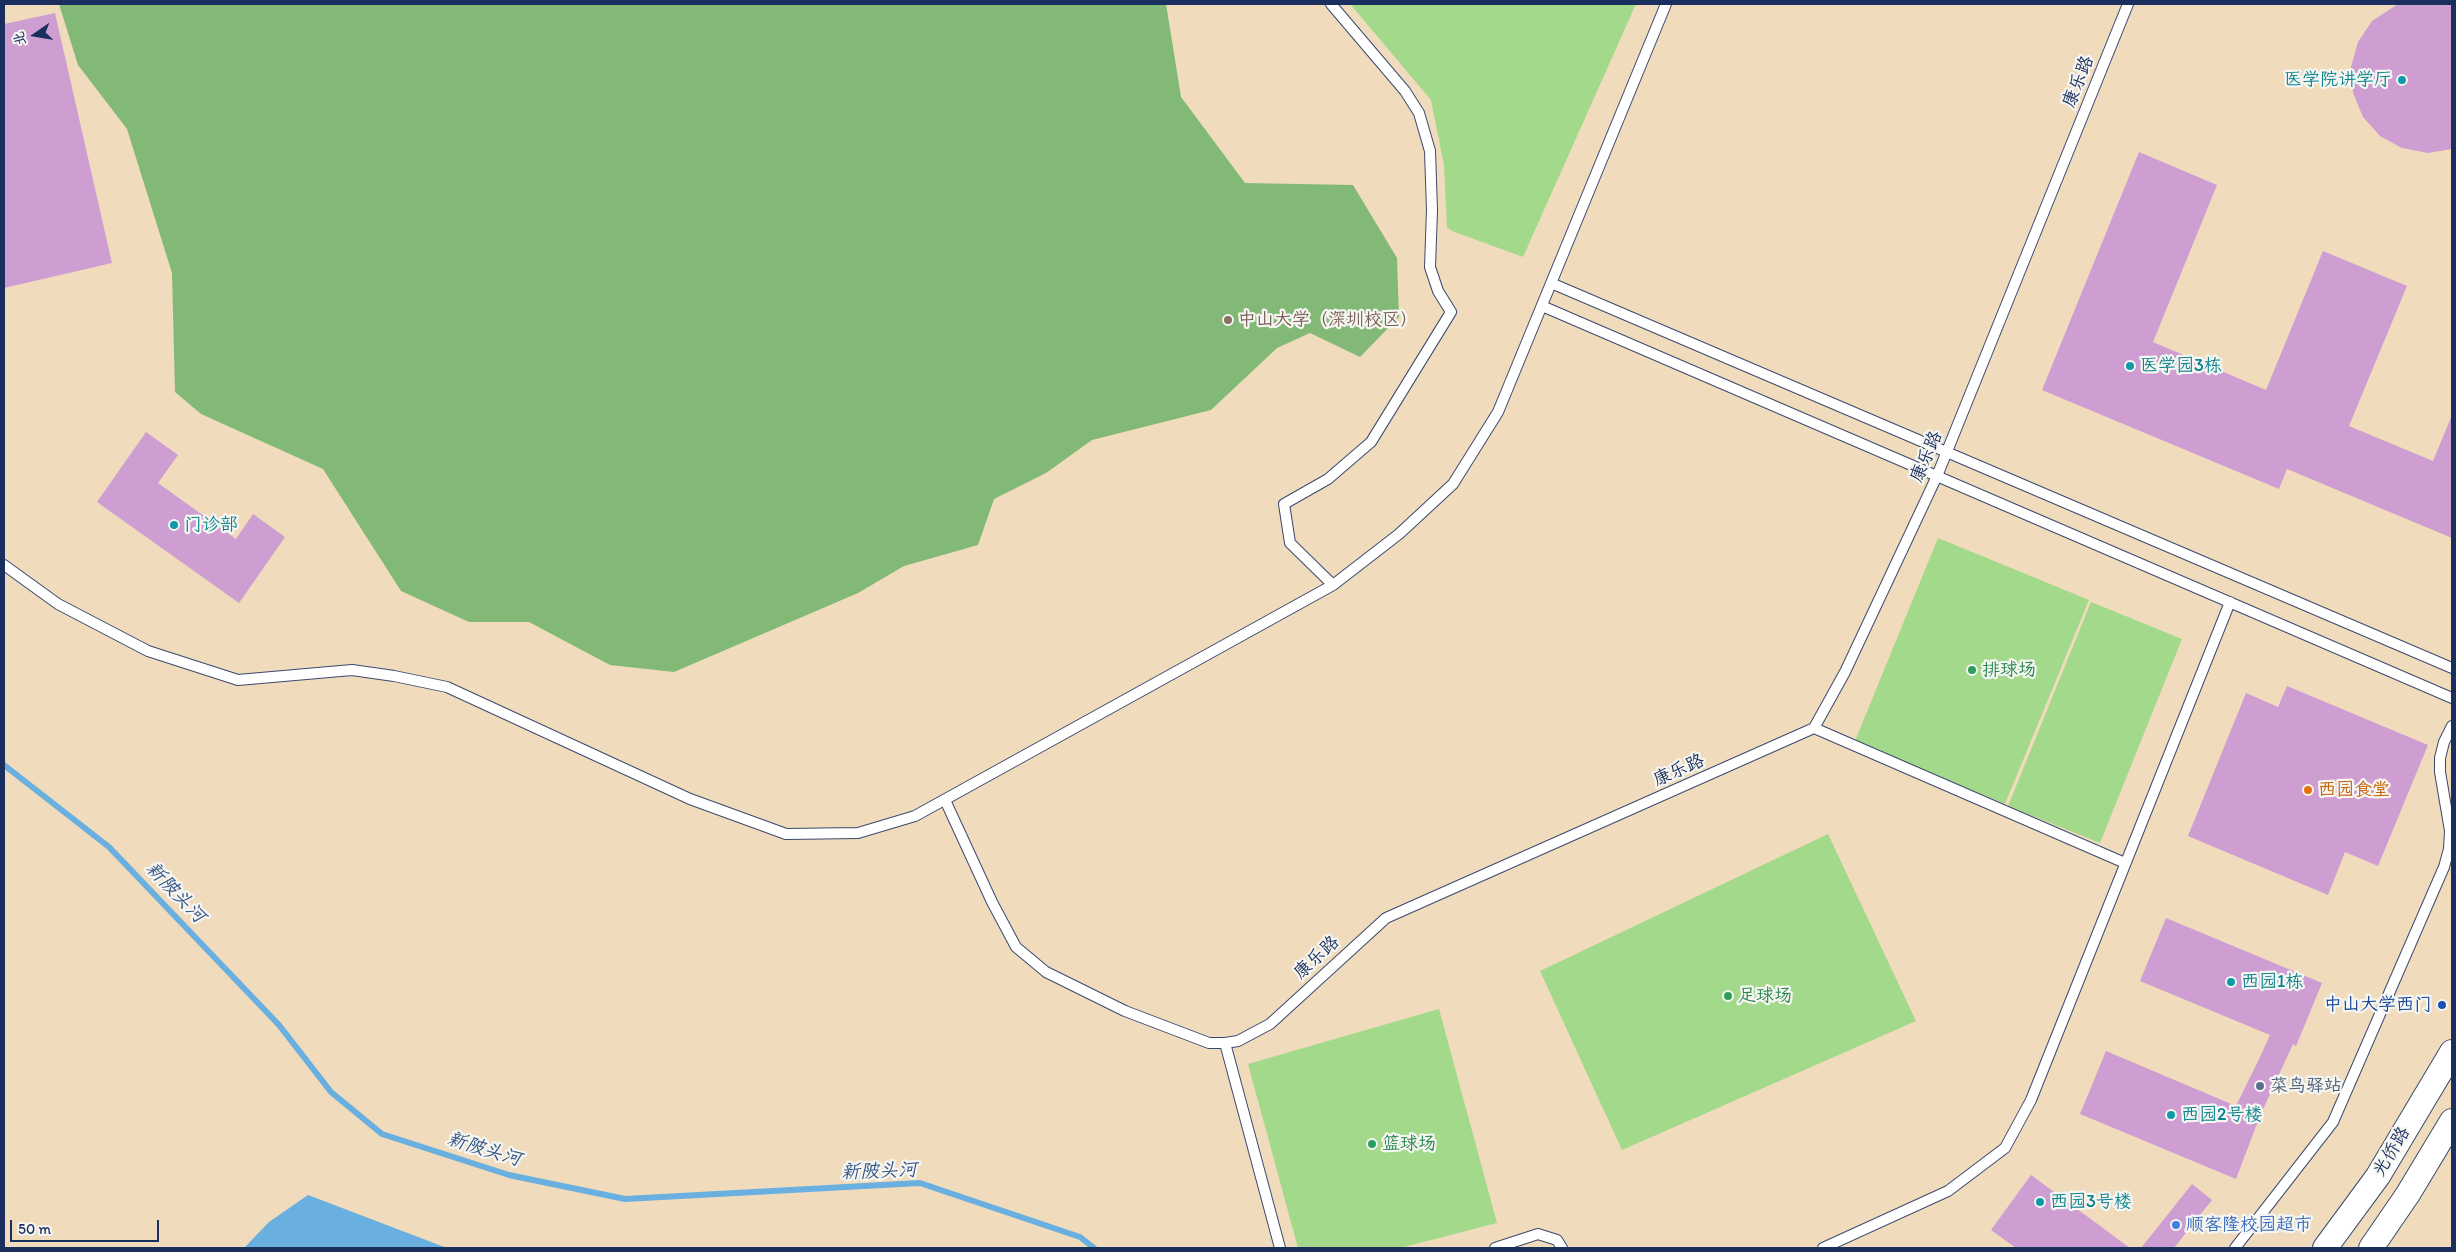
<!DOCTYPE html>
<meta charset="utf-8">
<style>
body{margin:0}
#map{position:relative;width:2456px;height:1252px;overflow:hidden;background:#f0dcbc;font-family:Itim,"LXGW WenKai TC",sans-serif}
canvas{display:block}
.frame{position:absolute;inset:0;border:5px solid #1b2f5e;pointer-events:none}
.north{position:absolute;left:10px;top:10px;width:50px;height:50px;-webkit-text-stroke:4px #f6f6f2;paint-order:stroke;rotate:257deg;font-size:14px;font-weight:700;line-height:20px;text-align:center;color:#1b2f5e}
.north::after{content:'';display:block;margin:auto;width:18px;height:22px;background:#1b2f5e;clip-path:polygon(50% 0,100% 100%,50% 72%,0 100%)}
.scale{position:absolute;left:10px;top:1220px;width:149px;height:22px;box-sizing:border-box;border:2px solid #1b2f5e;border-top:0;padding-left:6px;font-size:15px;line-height:18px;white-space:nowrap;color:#1b2f5e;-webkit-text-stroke:4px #f6f6f2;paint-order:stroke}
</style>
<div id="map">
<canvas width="2456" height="1252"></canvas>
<div class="frame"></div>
<div class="north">北</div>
<div class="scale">50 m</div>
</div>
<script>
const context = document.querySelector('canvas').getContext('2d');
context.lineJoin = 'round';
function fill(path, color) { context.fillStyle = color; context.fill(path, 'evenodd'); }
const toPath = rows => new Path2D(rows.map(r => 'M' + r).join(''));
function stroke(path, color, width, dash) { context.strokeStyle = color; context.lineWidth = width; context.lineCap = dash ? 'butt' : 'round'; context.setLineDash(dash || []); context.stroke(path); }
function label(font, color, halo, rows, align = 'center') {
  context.font = font + ' Itim,"LXGW WenKai TC",sans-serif'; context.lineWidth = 4.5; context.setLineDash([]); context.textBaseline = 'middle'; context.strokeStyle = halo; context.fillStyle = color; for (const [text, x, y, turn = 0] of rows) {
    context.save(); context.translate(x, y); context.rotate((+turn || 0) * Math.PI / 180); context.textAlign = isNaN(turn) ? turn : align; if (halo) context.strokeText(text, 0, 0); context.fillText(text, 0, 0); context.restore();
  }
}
fill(toPath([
 [1350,4,1636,4,1523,257,1452,231,1447,227,1444,165,1431,100],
 [1938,538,2089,600,2005,804,1855,741],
 [2091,602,2182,639,2100,843,2008,806],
 [1828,834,1916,1021,1622,1150,1540,971],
 [1439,1009,1497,1223,1400,1248,1298,1248,1248,1064]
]), '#a3d98a');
fill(toPath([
 [59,4,1166,4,1181,97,1245,183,1353,185,1397,258,1399,317,1360,357,1310,333,1277,348,1211,410,1092,440,1046,473,994,499,978,545,904,566,858,593,674,672,610,665,529,622,469,622,401,591,323,469,201,414,175,392,172,273,127,129,78,65]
]), '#82b976');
fill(toPath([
 [308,1195,447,1248,244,1248,269,1222]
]), '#69afdf');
stroke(toPath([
 [4,765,109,847,279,1025,331,1092,382,1134,509,1175,625,1199,920,1183,1080,1237,1094,1248]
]), '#69afdf', 6);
fill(toPath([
 [2398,4,2452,4,2452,149,2428,153,2402,148,2380,136,2363,117,2353,93,2351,67,2358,42,2372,21],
 [55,13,112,263,4,288,4,24],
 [2139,152,2217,185,2153,342,2266,390,2323,251,2407,286,2349,426,2433,461,2452,415,2452,538,2287,469,2279,489,2042,390],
 [146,432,178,455,158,483,236,539,253,514,285,537,239,603,97,502],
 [2287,686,2428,745,2378,866,2345,852,2328,895,2188,836,2246,693,2278,707],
 [2166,918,2322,983,2296,1046,2293,1044,2260,1116,2236,1179,2080,1114,2106,1051,2236,1106,2261,1055,2270,1035,2140,981],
 [2031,1175,2130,1248,2016,1248,1991,1230],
 [2192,1184,2212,1200,2174,1248,2141,1248]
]), '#ce9dd2');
const service = toPath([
 [1331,4,1405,91,1419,113,1430,151,1432,210,1430,267,1438,291,1451,312,1371,442,1328,479,1284,504,1290,543,1333,585],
 [1551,283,2452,668],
 [1542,306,2452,698],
 [4,565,58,604,148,651,238,680,352,670,394,676,447,687,690,799,786,834,858,833,915,816,1333,585,1399,534,1453,484,1498,412,1666,4],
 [1814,728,2125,863],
 [945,800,992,902,1016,947,1046,972,1125,1011,1209,1043,1225,1043,1238,1041,1270,1024,1386,918,1814,728,1845,672,1937,476,2128,4],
 [1225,1043,1280,1248],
 [1495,1248,1538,1234,1557,1240,1562,1248],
 [1823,1248,1948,1191,2005,1148,2031,1100,2230,602],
 [2235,1248,2333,1122,2444,867,2449,849,2450,831,2440,772,2440,758,2444,742,2452,726]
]);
const tertiary = toPath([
 [2325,1248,2378,1176,2452,1052],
 [2371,1248,2408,1194,2452,1121]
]);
stroke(service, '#3b496c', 12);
stroke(tertiary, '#3b496c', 26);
stroke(service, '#fff', 10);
stroke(tertiary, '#fff', 24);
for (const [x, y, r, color] of [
 [2402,80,5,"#0f9aa8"],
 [1228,320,5,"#8d6e63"],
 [2130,366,5,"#0f9aa8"],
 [174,525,5,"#0f9aa8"],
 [1972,670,5,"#2e9e5b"],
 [2308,790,5,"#e8710a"],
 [2231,982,5,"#0f9aa8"],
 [1728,996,5,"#2e9e5b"],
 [2442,1005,5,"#1a4fb4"],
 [2260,1086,5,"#5c6f8a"],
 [2171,1115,5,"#0f9aa8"],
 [1372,1144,5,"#2e9e5b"],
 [2040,1202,5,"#0f9aa8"],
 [2176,1225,5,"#3f7fe0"]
]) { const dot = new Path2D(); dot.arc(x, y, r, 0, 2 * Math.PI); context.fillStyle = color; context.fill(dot); stroke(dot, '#f6f6f2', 2); }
label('18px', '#0d838f', '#f6f6f2', [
 ["医学院讲学厅",2392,80,"right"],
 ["医学园3栋",2140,366],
 ["门诊部",184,525],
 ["西园1栋",2241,982],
 ["西园2号楼",2181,1115],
 ["西园3号楼",2050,1202]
], 'left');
label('18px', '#1b2f5e', '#f6f6f2', [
 ["康乐路",2079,82,-68],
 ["康乐路",1927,457,-67],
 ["康乐路",1679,771,-24],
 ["康乐路",1317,958,-43],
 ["光侨路",2392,1152,-59]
]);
label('18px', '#785e54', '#f6f6f2', [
 ["中山大学（深圳校区）",1238,320]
], 'left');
label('18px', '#27864d', '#f6f6f2', [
 ["排球场",1982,670],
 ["足球场",1738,996],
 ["篮球场",1382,1144]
], 'left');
label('18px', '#c56008', '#f6f6f2', [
 ["西园食堂",2318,790]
], 'left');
label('18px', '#164399', '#f6f6f2', [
 ["中山大学西门",2432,1005]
], 'right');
label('18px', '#4e5e75', '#f6f6f2', [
 ["菜鸟驿站",2270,1086]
], 'left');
label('18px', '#366cbe', '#f6f6f2', [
 ["顺客隆校园超市",2186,1225]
], 'left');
label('italic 19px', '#325585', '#f6f6f2', [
 ["新陂头河",175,893,46],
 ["新陂头河",484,1150,17],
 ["新陂头河",879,1172,-2]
]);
</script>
